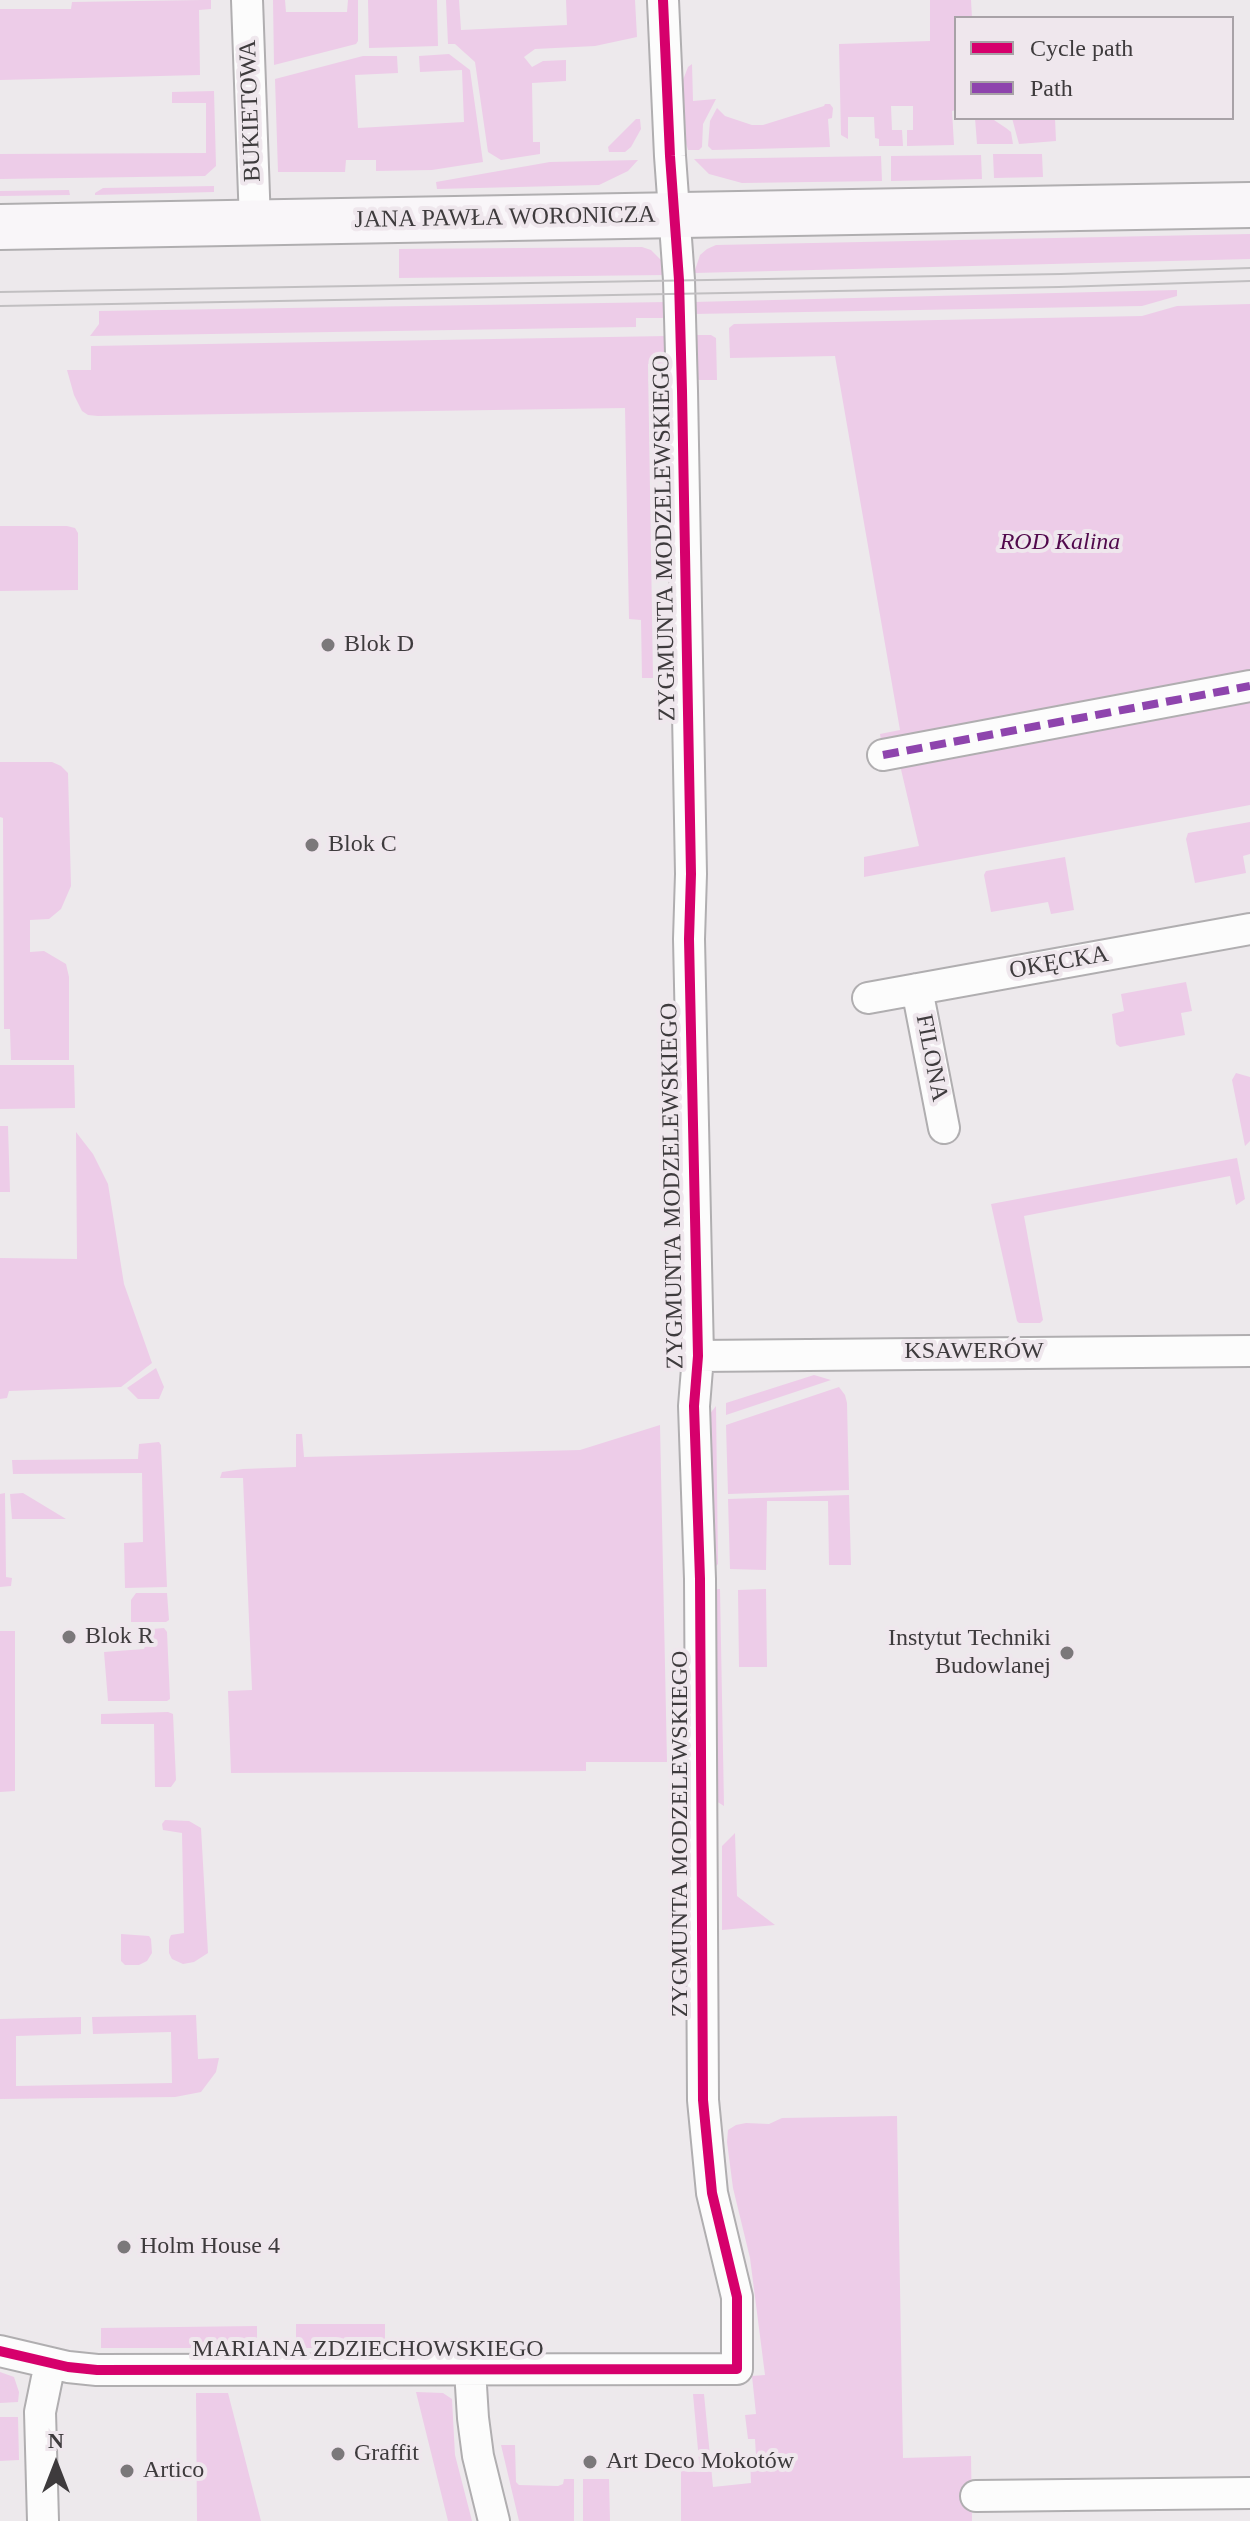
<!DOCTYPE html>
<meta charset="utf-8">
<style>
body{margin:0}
#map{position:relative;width:1250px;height:2521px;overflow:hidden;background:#ede9ec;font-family:Georgia,serif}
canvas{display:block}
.legend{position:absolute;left:954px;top:16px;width:280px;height:104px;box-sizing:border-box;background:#efe7ed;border:2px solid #a8a2a7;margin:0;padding:10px 14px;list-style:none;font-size:24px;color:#3e3b3d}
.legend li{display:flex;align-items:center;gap:16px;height:40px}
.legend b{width:40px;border:2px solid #a8a2a7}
.north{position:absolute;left:16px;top:2425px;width:80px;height:80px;-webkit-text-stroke:6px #efe7ed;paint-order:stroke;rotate:0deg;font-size:22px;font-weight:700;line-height:32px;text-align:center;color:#3e3b3d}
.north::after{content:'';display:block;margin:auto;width:28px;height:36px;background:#3e3b3d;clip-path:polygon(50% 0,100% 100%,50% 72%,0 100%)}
</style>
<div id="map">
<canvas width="1250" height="2521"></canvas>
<ul class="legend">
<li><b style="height:10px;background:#d6006c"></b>Cycle path</li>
<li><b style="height:10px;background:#8e44ad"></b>Path</li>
</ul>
<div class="north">N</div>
</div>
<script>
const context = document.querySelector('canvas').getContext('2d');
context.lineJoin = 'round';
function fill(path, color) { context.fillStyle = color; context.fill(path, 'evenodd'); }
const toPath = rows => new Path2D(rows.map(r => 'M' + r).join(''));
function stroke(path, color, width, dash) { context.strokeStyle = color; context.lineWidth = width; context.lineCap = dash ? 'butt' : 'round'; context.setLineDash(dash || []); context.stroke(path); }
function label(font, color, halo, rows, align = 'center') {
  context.font = font + ' Georgia,serif'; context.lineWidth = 8; context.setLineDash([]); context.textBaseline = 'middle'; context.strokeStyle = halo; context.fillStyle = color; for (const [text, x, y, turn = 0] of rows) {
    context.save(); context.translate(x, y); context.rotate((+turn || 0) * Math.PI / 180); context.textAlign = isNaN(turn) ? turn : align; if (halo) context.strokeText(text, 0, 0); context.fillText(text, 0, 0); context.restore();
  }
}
fill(toPath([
 [203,0,211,0,211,9,199,10,200,75,0,80,0,9,71,9,72,2],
 [273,0,285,0,286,12,347,12,348,0,358,0,358,41,356,44,274,65],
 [368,0,437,0,438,46,369,48],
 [446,0,459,0,461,30,567,25,566,0,635,0,637,37,595,46,535,49,524,57,532,67,543,61,566,60,566,81,532,83,533,142,540,142,540,154,501,160,488,152,475,62,455,44,448,44],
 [930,0,971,0,972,18,956,18,956,110,952,111,954,145,907,146,907,130,913,130,913,106,891,106,892,130,902,130,903,146,879,146,879,139,875,138,874,117,848,117,848,139,841,135,839,44,930,41],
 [449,54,470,70,483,162,432,170,376,171,376,160,346,160,345,172,278,172,275,79,363,56,397,56,398,73,355,75,358,128,464,122,462,70,420,72,419,56],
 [692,64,693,101,716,99,703,124,702,147,699,150,688,150,686,143,683,80,688,67],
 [214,91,216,166,205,176,0,179,0,154,206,153,206,103,172,103,172,92],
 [825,104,830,104,833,108,832,118,828,119,830,147,712,150,708,146,710,121,717,108,725,116,752,125,763,125,824,106],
 [975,118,991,118,1006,128,1011,132,1013,144,977,144],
 [1012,118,1055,118,1056,141,1019,144],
 [636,119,640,119,641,129,631,147,625,152,609,152,608,147],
 [993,154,1042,154,1043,177,994,178],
 [981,155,982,179,891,181,891,156],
 [881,156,882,181,742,183,709,174,694,159],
 [638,160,628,171,599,185,437,189,436,182,550,162],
 [214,186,214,192,95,195,95,193,103,188],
 [69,190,70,195,0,196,0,191],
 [1250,234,1250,259,694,273,700,255,707,249,716,245],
 [642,247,651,250,662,261,666,275,399,278,399,249],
 [1177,290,1177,296,1142,306,693,314,693,302],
 [667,302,667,318,636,318,636,327,90,336,99,324,99,311],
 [1250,304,1250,805,864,877,864,857,919,846,899,761,885,763,880,734,900,730,835,356,730,358,729,328,734,324,1142,316,1177,306],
 [695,335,711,335,716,338,717,380,699,380,697,378],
 [667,336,669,363,648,364,653,678,642,678,641,620,629,619,625,408,98,416,88,415,82,411,74,395,67,370,91,370,91,346],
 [0,526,67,526,75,528,78,533,78,590,0,591],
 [0,762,52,762,61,766,68,773,71,886,61,909,49,919,30,920,30,952,44,951,66,964,69,977,69,1060,11,1060,10,1029,4,1029,3,818,0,817],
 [1250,822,1250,854,1243,856,1246,873,1195,883,1186,839,1188,833],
 [1065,857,1074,910,1051,914,1048,902,991,912,984,875,986,871],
 [1186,982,1192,1011,1181,1013,1185,1035,1120,1047,1116,1044,1112,1014,1124,1011,1121,994],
 [0,1065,74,1065,75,1108,0,1109],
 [1236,1073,1250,1077,1250,1141,1245,1146,1232,1080],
 [0,1126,8,1126,10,1192,0,1192],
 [76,1132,93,1154,108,1184,124,1284,152,1363,121,1387,9,1391,7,1398,0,1399,0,1258,77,1259],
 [1237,1158,1245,1199,1236,1205,1230,1176,1024,1216,1043,1320,1040,1323,1019,1323,1017,1321,991,1204],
 [156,1368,164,1387,159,1399,138,1399,127,1388],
 [814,1375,831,1380,726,1415,726,1403],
 [839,1387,845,1395,847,1403,849,1490,728,1494,726,1425],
 [716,1406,718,1564,716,1566,710,1564,704,1421],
 [660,1425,667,1762,586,1762,586,1771,231,1773,228,1691,252,1690,243,1478,220,1478,222,1472,243,1469,296,1467,296,1434,302,1434,304,1457,580,1450],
 [159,1442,161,1445,167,1587,125,1588,124,1543,143,1542,142,1473,13,1474,12,1460,138,1459,139,1444],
 [5,1493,6,1577,12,1578,11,1586,0,1587,0,1494],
 [23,1493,66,1519,12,1519,10,1494],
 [849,1495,851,1565,829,1565,828,1501,767,1501,766,1570,730,1569,728,1499],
 [720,1589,724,1806,713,1799,707,1590],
 [766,1589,767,1667,739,1667,738,1590],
 [136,1593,167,1593,169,1620,166,1622,131,1622,131,1600],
 [164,1628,167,1632,170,1699,167,1701,108,1701,104,1652,144,1649,152,1629],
 [0,1631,15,1631,15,1791,0,1792],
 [168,1712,173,1714,176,1780,171,1787,155,1787,154,1724,101,1724,101,1714],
 [165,1820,189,1821,201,1828,208,1953,194,1962,183,1964,172,1959,169,1953,169,1940,171,1935,184,1933,182,1833,163,1830,162,1824],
 [735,1833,737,1896,775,1925,722,1930,722,1846],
 [121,1934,149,1936,151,1939,152,1953,147,1961,139,1965,125,1965,121,1961],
 [196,2015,198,2059,219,2058,216,2072,201,2092,175,2097,0,2099,0,2019,81,2017,81,2034,16,2036,16,2086,172,2083,171,2032,93,2034,92,2017],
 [897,2116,903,2458,971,2456,972,2521,681,2521,681,2471,700,2472,693,2394,704,2394,713,2487,751,2483,750,2457,756,2456,755,2439,748,2439,745,2415,756,2414,752,2376,765,2375,750,2258,733,2188,727,2142,728,2130,736,2125,746,2123,769,2124,782,2118],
 [296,2324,385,2324,385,2348,299,2348,296,2342],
 [257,2326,257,2348,101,2348,101,2328],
 [0,2372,14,2377,19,2392,18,2402,0,2403],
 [416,2392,443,2393,452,2399,455,2455,472,2521,448,2521],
 [196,2393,228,2393,261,2521,197,2521],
 [0,2417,18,2417,19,2460,0,2461],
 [501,2445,515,2445,516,2482,519,2485,558,2486,563,2484,564,2479,574,2479,574,2521,519,2521],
 [583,2479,609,2479,610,2521,583,2521]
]), '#edcce8');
const street = toPath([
 [247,0,255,223],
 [883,755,1250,686],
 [917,989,944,1128],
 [868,998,1250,929],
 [698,1356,1250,1351],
 [0,2351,68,2367,97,2370,737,2369,737,2297,712,2193,703,2100,700,1579,694,1406,698,1356,689,939,691,874,682,391,679,280,670,156,663,0],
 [470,2370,473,2418,478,2456,494,2521],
 [976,2496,1250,2493],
 [43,2521,40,2412,50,2363]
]);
const secondary = toPath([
 [0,227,1250,205]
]);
stroke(street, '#b0aeb0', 34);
stroke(secondary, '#b0aeb0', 48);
stroke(street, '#fcfcfc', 30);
stroke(secondary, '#f9f6f9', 44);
stroke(toPath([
 [0,292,1061,274,1250,268],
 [0,306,1059,287,1250,281]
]), '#c1bfc1', 2);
stroke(toPath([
 [883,755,1250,686]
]), '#8e44ad', 8, [16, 8]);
stroke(toPath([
 [0,2351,68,2367,97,2370,737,2369,737,2297,712,2193,703,2100,700,1579,694,1406,698,1356,689,939,691,874,682,391,679,280,670,156,663,0]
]), '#d6006c', 10);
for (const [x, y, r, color] of [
 [328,645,8,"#7b787a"],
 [312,845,8,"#7b787a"],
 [69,1637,8,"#7b787a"],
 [1067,1653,8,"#7b787a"],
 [124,2247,8,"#7b787a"],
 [338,2454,8,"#7b787a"],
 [590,2462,8,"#7b787a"],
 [127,2471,8,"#7b787a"]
]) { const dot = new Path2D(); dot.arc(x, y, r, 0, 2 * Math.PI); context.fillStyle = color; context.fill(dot); stroke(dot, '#efe7ed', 3); }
label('24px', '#3e3b3d', '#efe7ed', [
 ["BUKIETOWA",251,111,-92],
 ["JANA PAWŁA WORONICZA",505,218,-1],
 ["ZYGMUNTA MODZELEWSKIEGO",665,538,-91],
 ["OKĘCKA",1059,963,-10],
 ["FILONA",931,1058,79],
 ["ZYGMUNTA MODZELEWSKIEGO",673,1186,-91],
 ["KSAWERÓW",974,1352],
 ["ZYGMUNTA MODZELEWSKIEGO",681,1834,-90],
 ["MARIANA ZDZIECHOWSKIEGO",368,2350]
]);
label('italic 24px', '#520a4d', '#efe7ed', [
 ["ROD Kalina",1060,543]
]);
label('24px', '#3e3b3d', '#efe7ed', [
 ["Blok D",344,645],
 ["Blok C",328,845],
 ["Blok R",85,1637],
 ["Instytut Techniki",1051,1639,"right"],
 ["Budowlanej",1051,1667,"right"],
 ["Holm House 4",140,2247],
 ["Graffit",354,2454],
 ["Art Deco Mokotów",606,2462],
 ["Artico",143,2471]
], 'left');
</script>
